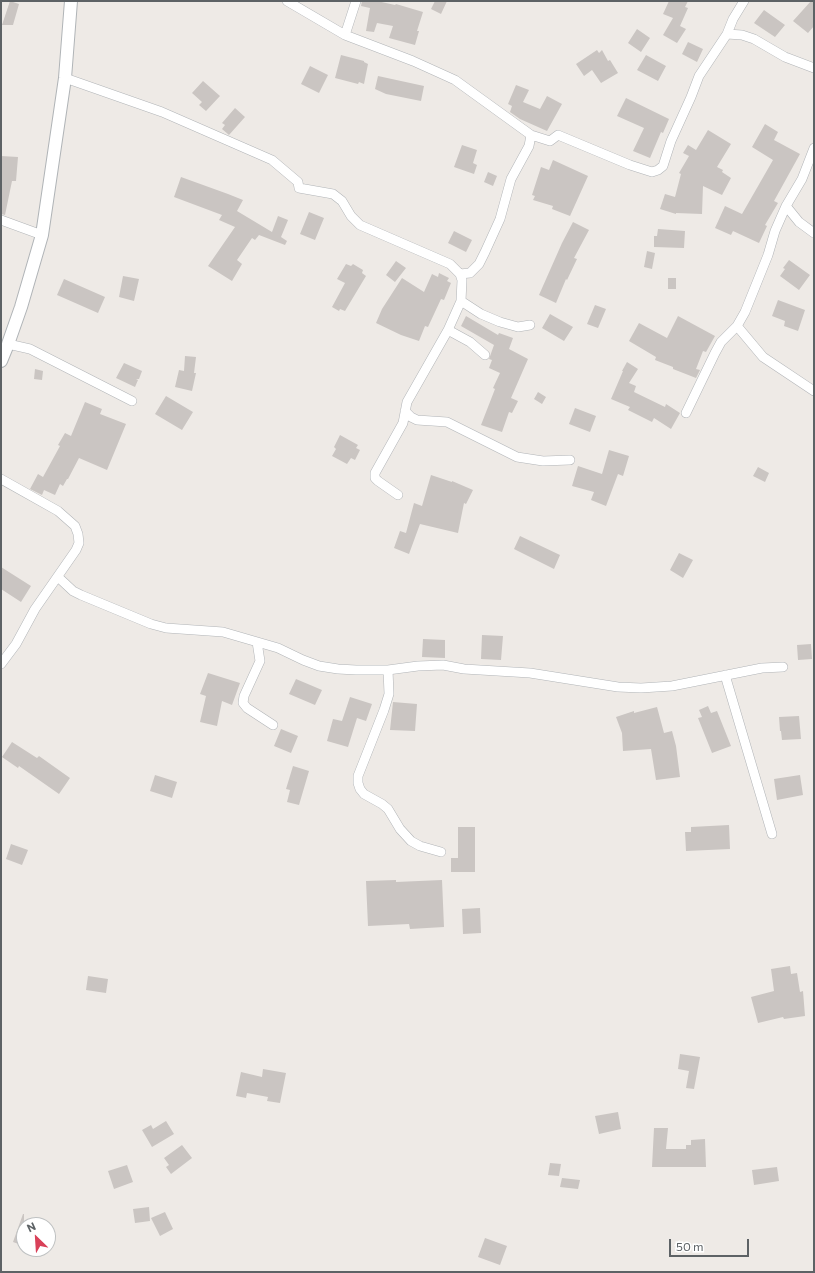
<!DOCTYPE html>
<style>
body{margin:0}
#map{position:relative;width:815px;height:1273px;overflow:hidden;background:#eeeae6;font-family:Commissioner,sans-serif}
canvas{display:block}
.frame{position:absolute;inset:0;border:2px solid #5d6265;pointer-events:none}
.north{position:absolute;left:16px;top:1217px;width:40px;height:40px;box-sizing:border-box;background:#fff;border:1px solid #bec0c1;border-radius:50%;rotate:335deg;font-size:11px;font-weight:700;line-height:16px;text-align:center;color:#5d6265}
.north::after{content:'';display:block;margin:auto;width:14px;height:18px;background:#d94159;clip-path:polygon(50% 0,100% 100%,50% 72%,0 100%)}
.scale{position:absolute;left:669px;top:1239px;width:80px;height:18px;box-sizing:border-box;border:2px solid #5d6265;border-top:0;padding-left:5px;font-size:12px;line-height:14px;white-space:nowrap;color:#5d6265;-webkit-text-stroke:3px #fff;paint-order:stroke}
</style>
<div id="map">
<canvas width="815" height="1273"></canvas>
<div class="frame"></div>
<div class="north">N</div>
<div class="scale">50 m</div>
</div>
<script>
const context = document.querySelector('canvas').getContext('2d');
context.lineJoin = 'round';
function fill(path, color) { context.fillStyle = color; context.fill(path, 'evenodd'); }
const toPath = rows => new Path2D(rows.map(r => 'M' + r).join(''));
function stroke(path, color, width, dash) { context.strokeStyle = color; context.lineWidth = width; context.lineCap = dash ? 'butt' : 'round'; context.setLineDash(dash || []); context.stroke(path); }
fill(toPath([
 [10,1,19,4,13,25,2,25],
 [362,1,377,1,395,5,396,4,423,12,417,31,419,31,415,45,389,38,393,26,377,23,374,32,366,31,370,8,361,6],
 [435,1,447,1,441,14,431,9],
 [669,1,688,1,685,7,688,8,680,26,686,29,677,43,663,35,673,18,663,14],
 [811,1,814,1,814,26,808,33,793,21],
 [764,10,785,25,775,37,754,23],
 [637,29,650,38,641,52,628,43],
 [688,42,703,49,697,62,682,54],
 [597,50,599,53,602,50,608,61,610,60,618,73,601,83,592,70,584,76,576,64],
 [341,55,364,61,364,62,368,64,364,84,359,82,358,84,335,78],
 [646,55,666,66,658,81,637,70],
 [310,66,328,75,319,93,301,84],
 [378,76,424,86,421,101,386,94,375,89],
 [203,81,220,96,206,111,199,105,202,102,192,93],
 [516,85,529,90,523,102,540,109,547,96,562,104,547,131,520,119,510,112,512,106,508,104],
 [626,98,669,119,663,133,661,132,650,158,633,151,644,128,617,116],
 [235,108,245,117,229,135,222,129,225,125,222,123],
 [765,124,778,132,774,140,800,154,774,201,778,203,765,225,767,226,759,243,733,231,731,235,715,228,725,206,742,214,773,160,752,147],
 [708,130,731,144,717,167,723,170,722,172,731,178,722,195,703,186,702,214,676,213,676,214,660,209,665,194,675,197,681,174,679,173,689,156,683,153,688,145,696,150],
 [462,145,477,150,473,163,477,165,474,174,454,167],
 [1,156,18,157,16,181,12,181,5,215,1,214],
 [553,160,588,176,570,216,552,209,553,206,533,200,535,196,532,195,541,167,549,170],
 [488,172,497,176,493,186,484,182],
 [181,177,228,194,243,200,237,211,272,232,278,216,288,220,281,237,287,241,285,245,259,235,255,240,252,238,237,260,242,264,232,281,208,266,235,227,219,220,222,215,174,197],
 [309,212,324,218,315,240,300,234],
 [573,222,589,230,574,258,577,259,567,280,566,279,556,303,539,295,562,243],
 [658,229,685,231,684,248,654,247,654,236,657,236],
 [454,231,472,240,466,252,448,243],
 [647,251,655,253,652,269,644,267],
 [789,260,810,275,799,290,780,276,785,269,783,268],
 [396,261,406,268,395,282,386,275],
 [346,264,351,266,353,264,363,270,362,273,366,276,345,311,340,309,339,311,332,307,345,283,337,279],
 [439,273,449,278,447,281,451,283,444,300,441,299,428,327,425,326,419,341,401,335,376,323,382,309,402,278,424,292,432,274,438,277],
 [123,276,139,279,134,301,119,297],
 [668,278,676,278,676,289,668,289],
 [64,279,105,297,98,313,57,295],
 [778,300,805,310,798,331,784,326,785,321,772,316],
 [595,305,606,309,598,328,587,324],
 [550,314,573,327,564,341,542,328],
 [466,316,498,335,499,333,513,338,509,349,528,359,511,398,518,401,512,413,509,412,502,432,481,425,495,389,493,388,500,373,489,368,492,360,489,359,494,345,461,326],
 [678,316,715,336,706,352,703,351,696,369,700,370,696,378,673,369,673,367,655,360,656,357,629,341,639,323,667,338],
 [185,356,196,357,194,373,196,373,192,391,175,387,179,370,184,371],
 [627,362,638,369,629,383,636,386,634,392,665,407,666,404,680,413,671,429,654,418,652,422,628,410,630,407,611,399,623,371,622,371],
 [124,363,142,371,139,379,136,379,138,380,135,387,116,378],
 [35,369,43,371,42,380,34,379],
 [538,392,546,397,542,404,534,399],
 [166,396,193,412,182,430,155,414],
 [85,402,102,409,100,414,126,424,107,470,79,458,68,479,67,479,63,486,60,484,55,495,44,490,42,495,30,489,38,474,43,477,60,446,58,445,65,433,71,436],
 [575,408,596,416,590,432,569,424],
 [340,435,358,445,356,448,360,450,355,460,351,458,347,464,332,456,336,449,334,447],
 [609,450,629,456,623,476,618,474,606,506,591,500,594,492,572,486,578,466,602,474],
 [758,467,769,473,765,482,753,476],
 [431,475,452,482,452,481,473,490,466,504,464,503,458,533,420,524,409,554,394,548,400,531,406,533,414,503,422,506],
 [520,536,560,555,554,569,514,549],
 [679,553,693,560,683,578,670,570],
 [1,567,31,586,21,602,1,589],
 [482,635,503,636,501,660,481,659],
 [423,639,445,640,445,658,422,657],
 [811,644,812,659,798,660,797,645],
 [208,673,240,683,232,705,222,701,217,726,200,722,206,696,200,694],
 [296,679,322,690,315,705,289,694],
 [350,697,372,704,366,721,357,718,348,747,327,741,333,719,342,721],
 [393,702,417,704,415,731,390,730],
 [708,706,711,713,717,711,731,746,712,753,698,718,702,717,699,710],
 [657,707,664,733,672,731,676,746,680,777,656,780,651,749,623,751,622,733,616,717,634,711,634,713],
 [799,716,801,739,782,740,781,731,780,731,779,717],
 [281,729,298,736,291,753,274,746],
 [12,742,37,758,39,756,70,778,59,794,19,766,18,768,2,757],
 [293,766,309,771,299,805,287,802,290,790,286,789],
 [155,775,177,782,172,798,150,791],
 [800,775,803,795,777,800,774,779],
 [729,825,730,849,686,851,685,832,691,832,691,827],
 [458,827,475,827,475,872,451,872,451,858,458,858],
 [11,844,28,850,22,865,6,859],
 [396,880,396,882,442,880,444,927,410,929,409,924,368,926,366,881],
 [480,908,481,933,463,934,462,909],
 [790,966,791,974,797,973,800,992,803,991,805,1016,784,1019,783,1017,758,1023,751,997,774,991,771,969],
 [88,976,108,979,106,993,86,990],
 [680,1054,700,1057,694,1089,686,1088,689,1071,678,1069],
 [263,1069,286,1073,280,1103,267,1101,268,1097,247,1093,246,1098,236,1096,241,1072,262,1077],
 [618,1112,621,1129,599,1134,595,1116],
 [166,1121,174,1134,152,1147,142,1130,151,1125,153,1129],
 [654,1128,668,1128,666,1149,686,1149,686,1145,691,1145,691,1140,705,1139,706,1167,652,1167],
 [182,1145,192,1158,171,1174,166,1167,169,1165,164,1158],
 [550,1163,561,1164,559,1176,548,1175],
 [127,1165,133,1182,114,1189,108,1171],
 [777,1167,779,1181,754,1185,752,1170],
 [562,1178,580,1180,578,1189,560,1187],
 [149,1207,150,1221,135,1223,133,1209],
 [165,1212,173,1229,160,1236,151,1218],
 [23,1214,24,1214,24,1246,13,1242],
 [485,1238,507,1246,500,1265,478,1257]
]), '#cac5c2');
const minor = toPath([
 [287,1,345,35,413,61,455,80,531,135,550,141,558,135,630,165,652,172,658,170,663,166,671,141,691,97,699,76,727,34,733,19,744,1],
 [727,34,742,35,754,39,785,57,814,68],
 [345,35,356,1],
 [65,78,162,112,272,160,298,182,299,188,333,194,342,201,351,216,360,225,450,264,460,274,462,280,461,301,448,330,407,402,403,423,375,473,375,478,378,481,398,495],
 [786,206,799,222,814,233],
 [1,220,42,235],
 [460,274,470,273,479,264,485,252,500,219,511,179,529,146,531,135],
 [461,301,481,314,500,322,518,327,530,325],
 [737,326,763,357,814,391],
 [448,330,470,342,485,355],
 [8,344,30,349,132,401],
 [405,411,411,417,417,420,447,422,517,457,543,461,570,460],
 [686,413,715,353,721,342,737,326,745,312,768,255,775,231,786,206,802,179,814,148],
 [1,479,58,511,75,526,78,534,79,543,76,550,35,609,16,644,1,664],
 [58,577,73,591,81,595,151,624,166,628,223,632,278,648,303,660,319,666,338,669,356,670,388,670,418,666,443,665,464,669,530,673,618,687,641,688,672,686,762,668,783,667],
 [257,642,260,661,244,696,243,703,247,708,273,725],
 [388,670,389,694,384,710,358,776,358,783,360,789,364,794,382,804,388,809,400,829,411,841,420,846,441,852],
 [725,675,772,834]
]);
const secondary = toPath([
 [1,361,8,344,21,307,42,235,65,78,71,1]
]);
stroke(minor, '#b1b4b7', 10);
stroke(secondary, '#b0b4b7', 14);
stroke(minor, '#fff', 9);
stroke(secondary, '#fff', 12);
</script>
